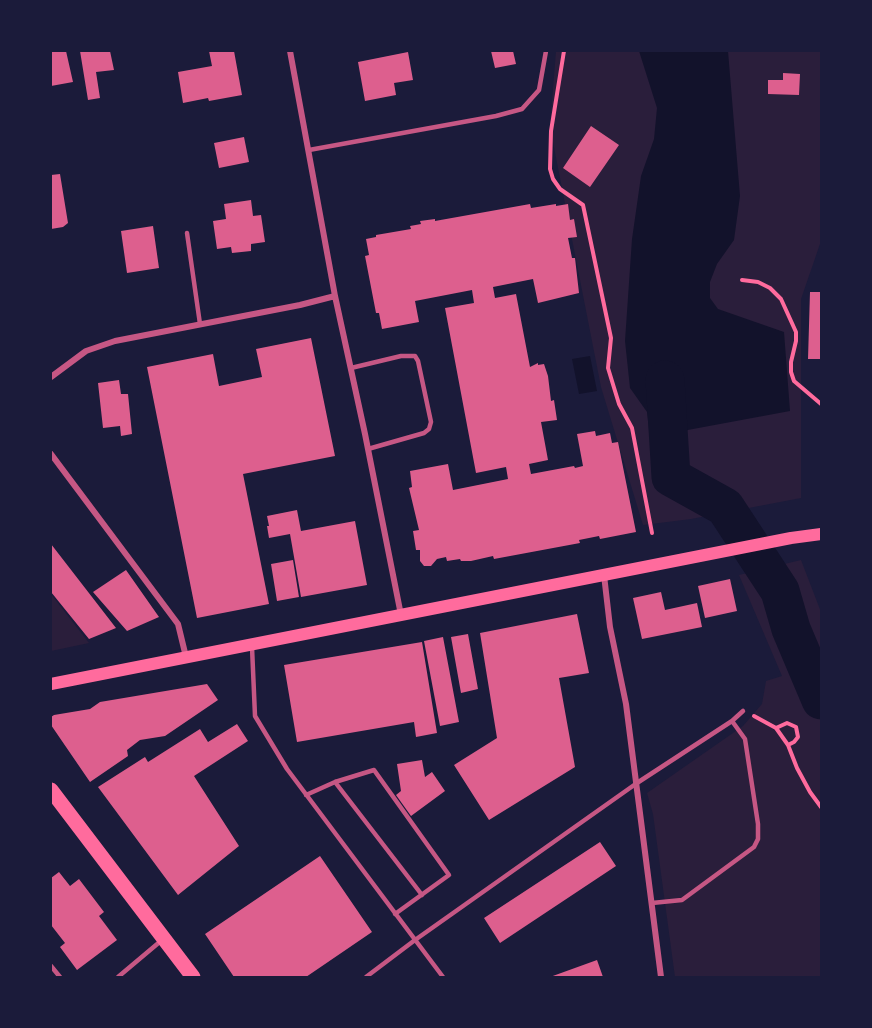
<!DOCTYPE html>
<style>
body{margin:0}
#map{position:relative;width:872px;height:1028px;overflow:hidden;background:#1b1b3a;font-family:Helvetica,sans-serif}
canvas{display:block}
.frame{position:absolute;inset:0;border:52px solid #1b1b3a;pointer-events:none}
</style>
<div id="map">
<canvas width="872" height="1028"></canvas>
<div class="frame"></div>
</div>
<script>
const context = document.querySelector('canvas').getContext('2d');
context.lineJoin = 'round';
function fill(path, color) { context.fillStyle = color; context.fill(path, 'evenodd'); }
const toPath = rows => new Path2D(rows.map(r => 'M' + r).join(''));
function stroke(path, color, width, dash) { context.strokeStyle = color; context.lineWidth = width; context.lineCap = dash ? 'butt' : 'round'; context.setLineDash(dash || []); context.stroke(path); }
fill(toPath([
 [556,51,821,51,821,241,801,299,801,498,691,519,643,525,601,387,550,127],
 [801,560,821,612,821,977,675,977,653,814,647,793,743,726,762,704,766,681,782,676,739,575],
 [51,594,89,643,51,651]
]), '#2a1e3b');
fill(toPath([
 [639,51,728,51,740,196,734,240,717,264,710,282,710,298,718,309,784,332,790,411,650,437,647,412,630,388,625,341,632,239,641,176,654,139,657,108],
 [590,356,597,391,579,394,572,359]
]), '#12122b');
stroke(toPath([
 [665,380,671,477,725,507,780,591,791,629,821,700]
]), '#12122b', 39);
fill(toPath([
 [51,51,66,51,73,82,51,86],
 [80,51,110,51,114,70,96,72,100,98,88,100],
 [209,51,234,51,242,95,209,101,208,98,183,103,178,72,212,66],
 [491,51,513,51,516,64,495,68],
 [408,52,413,80,394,83,396,95,365,101,358,62],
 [783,73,800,74,799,95,768,94,768,80,783,80],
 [591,126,619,145,590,187,563,168],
 [244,137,249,162,219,168,214,143],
 [60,174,68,223,63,227,51,229,51,175],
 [251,200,253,216,261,215,265,242,251,244,251,251,232,253,231,247,217,249,213,221,226,219,224,204],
 [530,204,531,208,556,204,556,206,568,204,570,220,574,219,577,237,568,238,572,258,575,258,579,293,538,303,533,279,493,287,495,298,516,294,530,367,538,363,538,365,544,364,548,376,551,401,554,400,557,420,541,422,548,460,529,464,531,474,574,466,575,468,583,466,577,434,595,431,596,436,610,433,612,443,618,442,636,532,600,539,599,536,579,540,580,543,494,559,493,556,471,561,461,561,460,559,447,561,446,557,437,559,431,566,424,566,420,561,420,550,416,550,413,531,419,530,409,488,412,487,410,471,448,464,453,490,508,479,506,467,476,473,445,308,474,303,472,290,415,301,419,322,382,329,379,313,376,313,365,256,369,255,366,239,376,237,376,235,411,229,410,226,421,224,420,221,435,219,435,221],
 [153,226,159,268,127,273,121,231],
 [810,292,821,292,821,359,808,359],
 [311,338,335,456,243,474,269,604,197,618,147,367,213,354,219,386,262,377,256,349],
 [119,380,121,394,128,394,132,434,121,436,120,426,103,428,98,383],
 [297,510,301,531,355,521,367,585,301,597,290,534,269,538,267,526,269,526,267,516],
 [51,544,116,628,89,639,51,592],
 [293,560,299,597,277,601,271,564],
 [126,570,159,617,127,631,93,592],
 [730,579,737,611,705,618,698,586],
 [661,592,665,610,697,603,702,627,642,639,633,598],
 [577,614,589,673,559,678,575,767,489,820,454,765,497,738,480,633],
 [468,634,478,689,461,693,451,637],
 [443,637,459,722,440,726,424,641],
 [422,642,437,733,416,737,414,722,297,742,284,665],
 [207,684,218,700,165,736,140,740,127,750,128,756,90,782,51,725,51,717,54,715,90,709,100,702],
 [237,724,248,741,194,776,239,846,178,895,98,787,145,757,148,762,200,729,208,742],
 [422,760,425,777,432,772,445,791,411,816,396,795,401,791,397,764],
 [600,842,616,866,500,943,484,918],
 [320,856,372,932,306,977,234,977,205,934],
 [59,872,70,886,79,879,104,912,99,916,117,940,77,970,60,947,65,943,51,925,51,878],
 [597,960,603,977,550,977]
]), '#dd5f8e');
stroke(toPath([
 [564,51,551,131,550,169,553,179,560,189,583,205,611,338,608,368,619,404,632,428,652,533],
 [742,280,758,282,770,288,781,299,796,332,796,341,791,362,791,372,794,381,821,404],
 [754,716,776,728,788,745,797,768,810,792,821,807],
 [776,728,787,723,796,727,798,737,794,742,788,745]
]), '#ff6b9d', 4);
stroke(toPath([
 [309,150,496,116,522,109,539,90,546,51],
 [187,233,200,324],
 [351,368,401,356,415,356,418,361,431,422,429,429,424,433,368,449],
 [252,647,255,716,287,769,443,977],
 [335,782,422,895],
 [306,795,335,782,374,770,449,875,395,914],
 [652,903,682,900,754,847,758,839,758,824,745,739,732,721],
 [51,966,60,977],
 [118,977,162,940],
 [366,977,415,940,637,783,732,721,743,711]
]), '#c65784', 4.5);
stroke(toPath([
 [290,51,335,296,365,434,401,615],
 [51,377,86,351,115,341,300,305,335,296],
 [51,454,178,624,186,657],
 [604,575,610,627,626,704,661,977]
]), '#c65784', 6);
stroke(toPath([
 [51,684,791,538,821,534]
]), '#ff6b9d', 12);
stroke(toPath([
 [51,790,193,977]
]), '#ff6b9d', 15);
</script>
